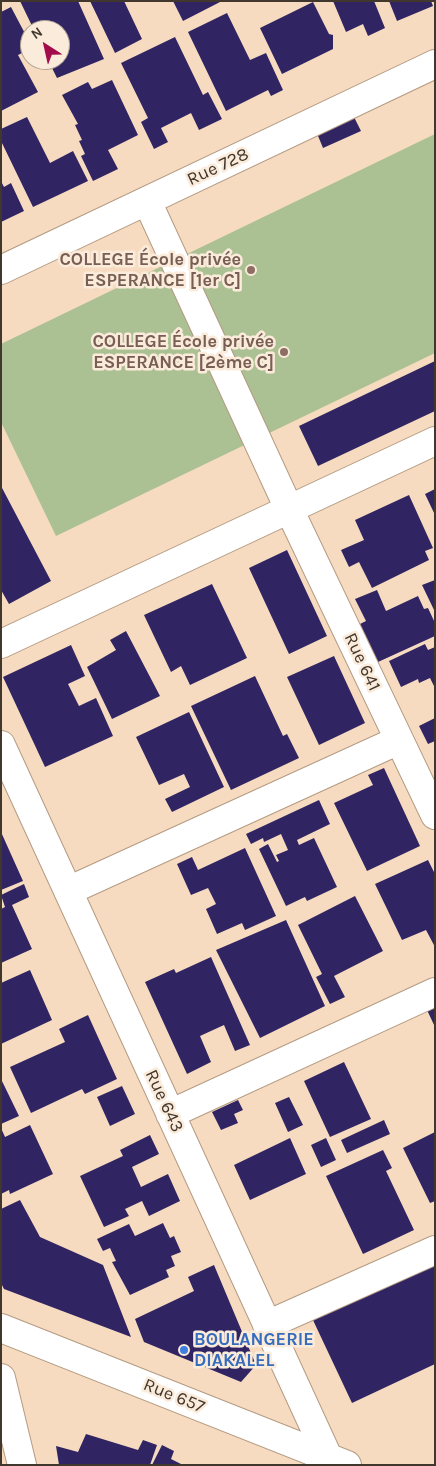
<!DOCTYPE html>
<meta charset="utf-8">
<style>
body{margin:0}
#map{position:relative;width:436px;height:1466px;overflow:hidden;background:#f6dbc1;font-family:Karla,sans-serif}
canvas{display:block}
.frame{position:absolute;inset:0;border:2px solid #42372d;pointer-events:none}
.north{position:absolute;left:20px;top:20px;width:50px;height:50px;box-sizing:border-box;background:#fbebdb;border:1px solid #b1a395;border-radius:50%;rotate:325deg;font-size:14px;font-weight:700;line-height:20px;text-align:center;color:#42372d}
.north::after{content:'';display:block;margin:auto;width:18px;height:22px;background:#a30c4b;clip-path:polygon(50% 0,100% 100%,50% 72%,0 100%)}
</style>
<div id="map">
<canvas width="436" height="1466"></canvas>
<div class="frame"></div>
<div class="north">N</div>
</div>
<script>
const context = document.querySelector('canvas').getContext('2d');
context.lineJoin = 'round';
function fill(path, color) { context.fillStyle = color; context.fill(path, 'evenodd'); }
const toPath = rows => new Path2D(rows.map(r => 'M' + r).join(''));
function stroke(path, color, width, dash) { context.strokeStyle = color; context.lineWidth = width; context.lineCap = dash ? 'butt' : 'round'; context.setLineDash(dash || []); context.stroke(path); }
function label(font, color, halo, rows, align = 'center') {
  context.font = font + ' Karla,sans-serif'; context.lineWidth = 5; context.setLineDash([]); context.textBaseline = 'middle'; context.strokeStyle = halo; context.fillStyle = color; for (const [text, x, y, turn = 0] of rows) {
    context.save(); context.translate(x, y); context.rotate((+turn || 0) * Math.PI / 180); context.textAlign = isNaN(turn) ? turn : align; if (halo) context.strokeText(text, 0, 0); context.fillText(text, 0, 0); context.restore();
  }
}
fill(toPath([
 [435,134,435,353,56,536,1,422,1,344]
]), '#abc093');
fill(toPath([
 [20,1,78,1,104,59,57,78,48,60,60,60,60,30,34,30],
 [90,1,124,1,142,39,115,53],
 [173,1,222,1,183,21],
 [333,1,374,1,385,28,368,36,363,24,346,32],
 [389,1,431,1,433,6,397,21],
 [313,2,329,34,333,35,333,49,282,74,260,28],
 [11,7,30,43,30,49,18,55,38,92,1,111,1,12],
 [227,13,250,60,266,53,283,90,271,96,268,90,226,111,188,32],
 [175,37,203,95,208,92,222,119,199,130,191,113,161,128,168,142,154,149,141,122,148,118,121,63],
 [112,80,138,135,108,150,118,169,93,181,81,156,85,154,79,141,82,140,75,125,78,124,62,95,88,82,92,89],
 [353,115,361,131,323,148,316,131],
 [27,117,50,163,73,151,88,181,33,207,1,141,1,129],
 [1,181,4,187,11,183,24,211,1,222],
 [435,361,435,411,318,466,299,426],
 [1,486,51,581,9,604,1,590],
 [435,489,435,515,425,494],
 [409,495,433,548,425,551,429,560,372,588,359,562,349,567,341,550,364,540,355,520],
 [287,550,327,636,289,654,249,568],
 [435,580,435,612,422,585],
 [212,584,247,658,190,685,181,666,171,672,144,615],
 [377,590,386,611,418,596,424,609,428,608,435,623,435,636,378,662,360,624,366,621,355,599],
 [126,631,160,696,112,719,87,667,116,650,110,640],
 [425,644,428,650,435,647,435,688,430,678,419,683,418,679,401,687,389,661],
 [71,645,85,676,68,684,79,706,96,698,113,736,45,767,3,677],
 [334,656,365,723,319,745,287,677],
 [255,676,283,736,287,734,299,758,231,790,191,706],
 [189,712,224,787,172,812,165,799,190,787,184,774,159,785,136,737],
 [435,718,435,741,428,744,419,726],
 [384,768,420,846,367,871,334,803,373,785,368,775],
 [319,800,330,824,297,840,299,845,314,838,337,887,307,901,305,897,286,906,259,849,268,844,277,862,279,861,276,855,288,850,281,834,264,842,263,838,251,844,246,834],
 [1,832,23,881,1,890],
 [245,848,276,916,245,930,242,923,217,934,206,909,216,904,208,888,191,895,177,864,192,857,198,870],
 [428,860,435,874,435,947,426,930,402,940,375,884],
 [24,884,29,897,12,905,32,949,1,963,1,909,5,907,1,895],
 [355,896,383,951,334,976,345,997,330,1004,316,977,322,974,298,925],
 [286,920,325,1006,260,1038,216,950],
 [211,957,250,1045,235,1051,224,1025,200,1036,211,1062,187,1074,145,982,174,969,176,973],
 [30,970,52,1020,1,1044,1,983],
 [435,1006,435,1027,427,1010],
 [88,1015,117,1079,85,1094,82,1089,31,1113,10,1067,65,1042,59,1029],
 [344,1062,371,1119,330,1137,304,1081],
 [1,1079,19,1116,1,1124],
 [122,1086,135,1114,110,1126,97,1097],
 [289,1097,303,1125,288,1132,275,1103],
 [238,1100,243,1110,234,1114,238,1123,221,1130,212,1112],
 [384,1120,390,1134,347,1153,341,1140],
 [30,1125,53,1174,10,1194,9,1190,1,1194,1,1128,5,1137],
 [435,1132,435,1201,430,1203,403,1148],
 [150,1135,159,1154,132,1167,141,1187,168,1174,180,1201,149,1216,142,1201,125,1209,129,1216,104,1227,80,1176,123,1156,120,1150],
 [290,1138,306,1174,250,1200,234,1165],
 [326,1138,336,1160,321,1167,311,1145],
 [383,1150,392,1168,386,1171,414,1230,363,1254,326,1176],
 [20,1200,40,1237,103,1265,131,1337,4,1289,1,1283,1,1209],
 [163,1223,170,1238,174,1236,181,1252,171,1256,175,1266,166,1270,169,1277,130,1295,112,1262,116,1261,110,1248,103,1251,97,1239,129,1224,135,1236],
 [435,1261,435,1364,352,1403,312,1318],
 [214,1265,256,1365,241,1382,144,1342,135,1319,194,1291,188,1277],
 [86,1434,138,1450,143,1440,157,1445,150,1465,59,1465,56,1446,78,1452],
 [162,1445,174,1451,171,1459,183,1465,152,1465]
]), '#302562');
const street = toPath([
 [147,201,289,509,435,815],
 [1,270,435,64],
 [1,644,435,441],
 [1,745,328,1457],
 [68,891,399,740],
 [170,1114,435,992],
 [267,1325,435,1250],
 [1,1328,347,1465],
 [1,1378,22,1465]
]);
stroke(street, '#b49b82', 30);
stroke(street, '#fff', 28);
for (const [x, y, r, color] of [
 [251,270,5,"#8d6e63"],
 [284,352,5,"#8d6e63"],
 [184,1350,5,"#3f7fe0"]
]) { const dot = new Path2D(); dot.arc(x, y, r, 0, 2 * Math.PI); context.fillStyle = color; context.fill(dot); stroke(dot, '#fbebdb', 2); }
label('18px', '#42372d', '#fbebdb', [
 ["Rue 728",218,167,-25],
 ["Rue 641",362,662,65],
 ["Rue 643",164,1101,65],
 ["Rue 657",174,1396,22]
]);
label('bold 18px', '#785e54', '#fbebdb', [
 ["COLLEGE École privée",241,260],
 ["ESPERANCE [1er C]",241,281],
 ["COLLEGE École privée",274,342],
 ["ESPERANCE [2ème C]",274,363]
], 'right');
label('bold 18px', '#366cbe', '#fbebdb', [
 ["BOULANGERIE",194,1340],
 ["DIAKALEL",194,1361]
], 'left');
</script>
